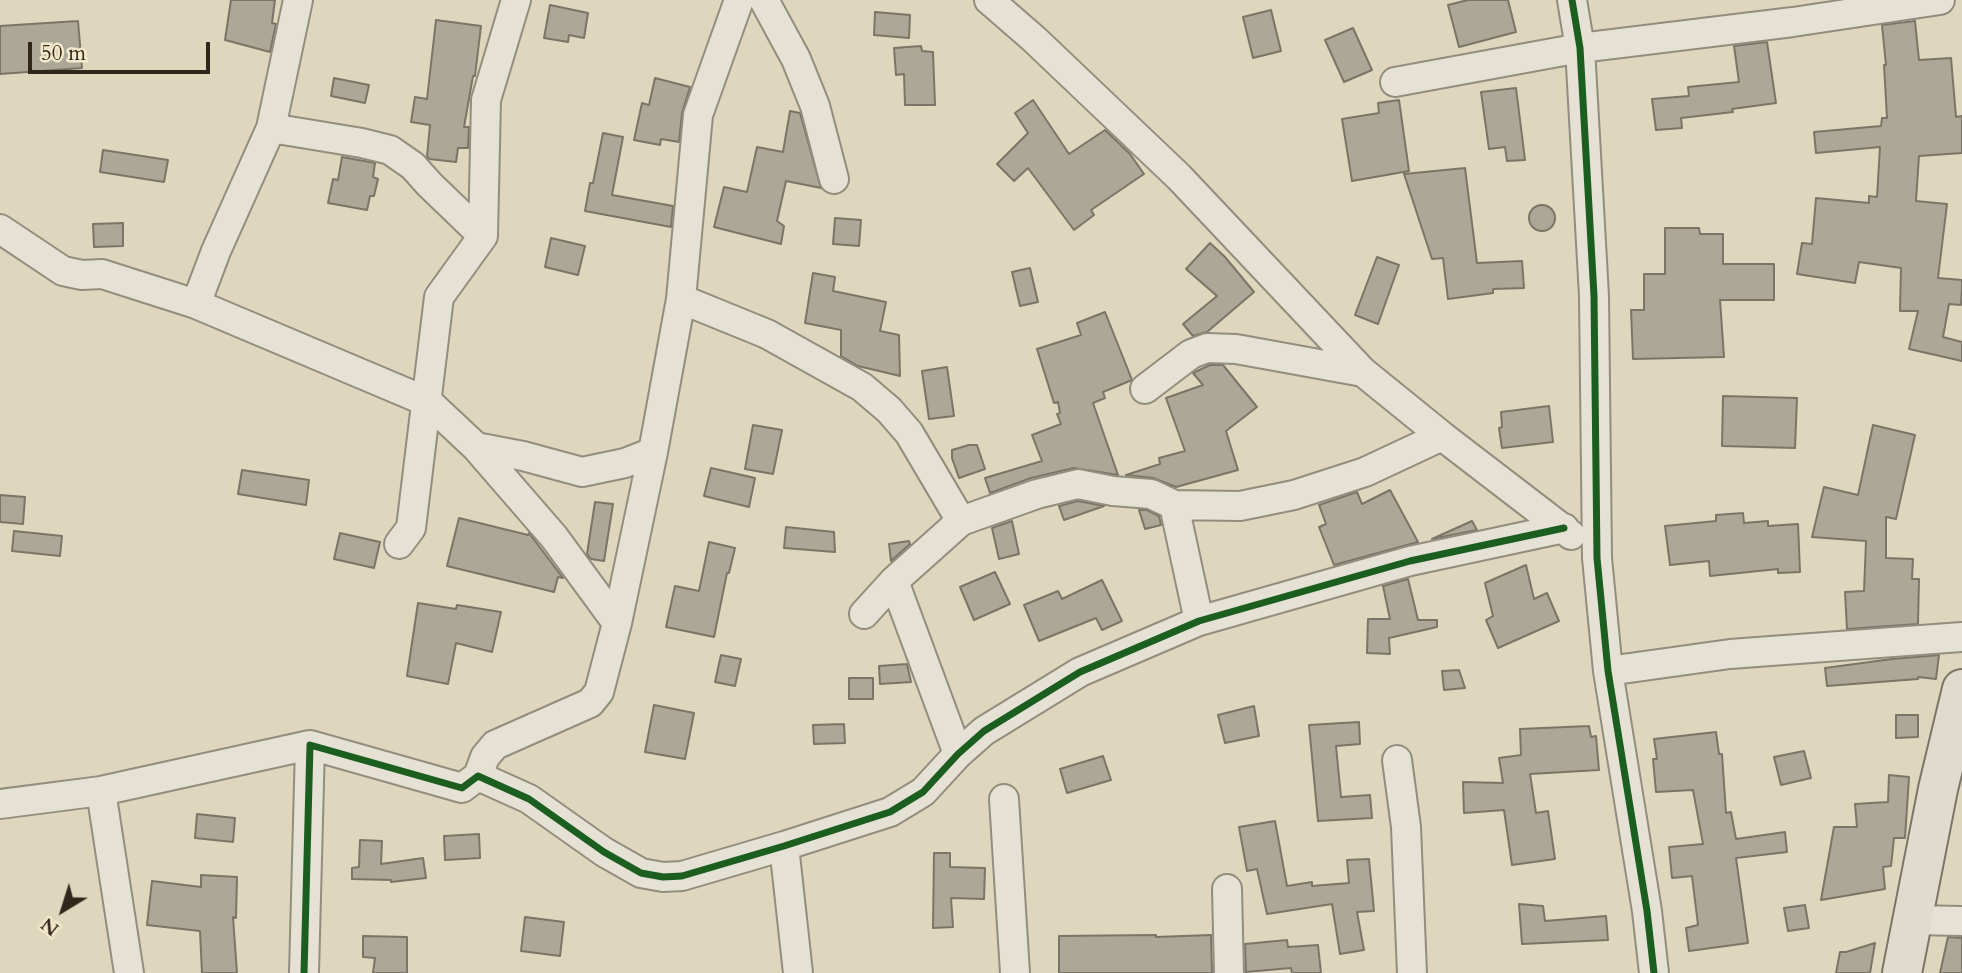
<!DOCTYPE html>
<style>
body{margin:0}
#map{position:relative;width:1962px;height:973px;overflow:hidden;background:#ded6bd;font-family:Cardo,serif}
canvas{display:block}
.north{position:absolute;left:28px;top:875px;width:70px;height:70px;-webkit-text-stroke:5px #f2e9cc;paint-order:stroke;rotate:218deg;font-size:19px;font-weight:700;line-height:28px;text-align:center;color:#31261a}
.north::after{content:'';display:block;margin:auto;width:24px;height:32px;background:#31261a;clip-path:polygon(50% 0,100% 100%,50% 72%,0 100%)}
.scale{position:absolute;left:28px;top:42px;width:182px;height:32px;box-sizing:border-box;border:4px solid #31261a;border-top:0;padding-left:9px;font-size:21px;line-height:24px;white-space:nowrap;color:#31261a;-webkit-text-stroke:5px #f2e9cc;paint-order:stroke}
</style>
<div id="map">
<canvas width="1962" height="973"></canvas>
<div class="north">N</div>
<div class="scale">50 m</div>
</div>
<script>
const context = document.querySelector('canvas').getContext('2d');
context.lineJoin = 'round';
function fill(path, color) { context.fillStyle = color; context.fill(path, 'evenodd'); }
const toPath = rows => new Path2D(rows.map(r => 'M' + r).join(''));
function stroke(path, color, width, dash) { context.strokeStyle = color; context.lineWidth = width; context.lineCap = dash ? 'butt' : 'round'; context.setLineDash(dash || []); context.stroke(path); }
const building = toPath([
 [231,0,275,0,272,23,276,24,270,52,225,40,231,0],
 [1468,0,1508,0,1516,32,1459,47,1448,5,1468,0],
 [550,5,588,13,584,38,569,35,568,42,544,38,550,5],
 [1271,10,1281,51,1253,58,1243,17,1271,10],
 [875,12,910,15,909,38,874,35,875,12],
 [436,20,481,26,475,76,473,76,464,127,469,127,468,148,458,148,456,162,429,159,427,156,430,125,411,122,415,97,427,99,436,20],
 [78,21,82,68,0,74,0,26,78,21],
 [1915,21,1919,60,1951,58,1956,117,1962,116,1962,153,1919,156,1916,201,1947,204,1938,278,1962,280,1962,286,1961,305,1949,304,1943,337,1962,342,1962,361,1909,349,1918,311,1900,311,1901,268,1859,262,1855,283,1797,274,1802,243,1812,244,1816,198,1869,203,1869,196,1877,197,1880,147,1816,153,1814,132,1881,126,1882,118,1887,118,1884,65,1886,65,1882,25,1915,21],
 [1353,28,1372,70,1344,82,1325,40,1353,28],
 [1767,42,1776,103,1732,109,1733,112,1681,118,1682,128,1656,130,1652,99,1689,96,1688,87,1739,82,1734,46,1767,42],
 [921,46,922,51,933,52,935,105,905,105,904,74,896,75,894,48,921,46],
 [334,78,369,85,365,103,331,96,334,78],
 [655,78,690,87,682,113,679,142,661,139,660,145,634,140,642,103,649,105,655,78],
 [1516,88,1525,160,1507,161,1505,147,1489,149,1481,92,1516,88],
 [1033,100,1069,154,1105,130,1130,154,1144,174,1091,210,1094,215,1074,230,1028,168,1014,181,997,164,1028,133,1015,113,1033,100],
 [1399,100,1409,171,1352,181,1342,119,1379,113,1378,103,1399,100],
 [790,111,800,113,821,188,786,181,777,221,784,226,781,244,714,227,724,187,747,192,757,147,783,152,790,111],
 [603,133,623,137,612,195,673,206,671,227,585,211,590,183,593,183,603,133],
 [103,150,168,160,164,182,100,172,103,150],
 [342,157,375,163,373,177,378,179,374,196,370,196,367,210,328,203,333,179,338,180,342,157],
 [1465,168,1477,263,1522,261,1524,288,1493,289,1493,293,1448,299,1443,258,1432,259,1404,174,1465,168],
 '1529 218a13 13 0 1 1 26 0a13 13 0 1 1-26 0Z',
 [835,218,861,220,859,246,833,244,835,218],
 [123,223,123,246,94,247,93,224,123,223],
 [1665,228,1699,228,1700,234,1723,234,1723,264,1774,264,1774,300,1720,300,1724,357,1633,359,1631,310,1644,310,1644,274,1665,274,1665,228],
 [551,238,585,246,578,275,545,267,551,238],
 [1210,243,1225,257,1254,292,1207,332,1193,336,1183,324,1217,296,1186,269,1210,243],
 [1377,257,1399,265,1378,324,1355,315,1377,257],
 [1030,268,1038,302,1020,306,1012,272,1030,268],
 [813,273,835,277,833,291,886,302,880,331,899,335,900,376,858,366,841,356,841,330,805,323,813,273],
 [1105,312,1132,380,1103,392,1105,398,1093,403,1118,475,1074,468,1031,478,990,493,985,478,1042,461,1032,435,1061,424,1057,414,1060,413,1058,402,1054,403,1037,349,1081,335,1077,323,1105,312],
 [1210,365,1223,365,1257,407,1226,431,1238,470,1176,487,1153,478,1126,475,1160,464,1159,458,1185,451,1166,398,1203,385,1193,373,1210,365],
 [947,367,954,416,929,419,922,371,947,367],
 [1723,396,1797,398,1795,448,1722,446,1723,396],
 [1549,406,1553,442,1502,448,1499,428,1502,427,1501,412,1549,406],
 [753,425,782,430,773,474,745,469,753,425],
 [1873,425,1915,435,1896,519,1886,517,1886,558,1913,559,1912,579,1919,579,1918,624,1847,629,1845,592,1864,591,1866,541,1812,537,1824,487,1858,495,1873,425],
 [969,445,977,445,985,469,959,478,952,458,952,450,969,445],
 [711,468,755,478,749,507,704,496,711,468],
 [242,470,309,480,306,505,238,494,242,470],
 [1390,490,1418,542,1334,565,1319,527,1326,524,1319,505,1357,492,1362,504,1390,490],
 [0,495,25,497,23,524,0,522,0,495],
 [1078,501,1104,506,1064,520,1059,506,1078,501],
 [595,502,613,504,604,561,591,559,587,554,595,502],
 [1139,510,1147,510,1159,516,1161,525,1145,529,1139,510],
 [1743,513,1744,523,1768,521,1768,526,1798,524,1800,572,1778,573,1778,569,1710,576,1709,561,1670,565,1665,526,1716,521,1716,515,1743,513],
 [459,518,528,535,529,533,563,578,558,577,554,592,447,566,459,518],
 [1012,521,1019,554,999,559,992,528,1012,521],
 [1472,521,1477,530,1432,539,1472,521],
 [786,527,834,532,835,552,784,548,786,527],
 [14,531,62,536,60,556,12,551,14,531],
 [340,533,380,542,374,568,334,559,340,533],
 [909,541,910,544,891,561,889,544,909,541],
 [709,542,735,548,729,573,727,573,714,637,666,627,675,586,699,591,709,542],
 [1526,565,1534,599,1547,593,1559,621,1498,648,1486,620,1493,616,1485,583,1526,565],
 [995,572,1010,604,974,620,960,587,995,572],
 [1408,579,1418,620,1437,620,1437,627,1389,638,1390,654,1367,653,1368,619,1390,619,1383,586,1408,579],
 [1102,580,1122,621,1102,630,1096,618,1039,641,1024,605,1058,591,1062,599,1102,580],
 [418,603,456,609,457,605,501,612,492,652,456,643,448,684,407,676,418,603],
 [721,655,741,659,735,686,715,682,721,655],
 [1939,655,1936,679,1918,677,1918,679,1827,686,1825,668,1892,659,1939,655],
 [907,664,911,682,880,684,879,666,907,664],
 [1459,670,1465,688,1444,690,1442,671,1459,670],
 [849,678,873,678,873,699,849,699,849,678],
 [654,705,694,713,685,759,645,752,654,705],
 [1254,706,1259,736,1225,743,1218,715,1254,706],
 [1896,715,1918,715,1918,737,1896,738,1896,715],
 [1359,722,1360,744,1336,746,1341,797,1370,795,1372,818,1318,821,1309,725,1359,722],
 [844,724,845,743,814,744,813,725,844,724],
 [1589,726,1591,737,1596,736,1599,770,1530,774,1536,813,1548,811,1555,859,1512,865,1504,810,1464,813,1463,782,1503,783,1499,758,1521,755,1520,729,1589,726],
 [1716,732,1719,754,1722,754,1726,813,1731,812,1736,839,1785,832,1787,852,1736,858,1748,943,1689,951,1686,928,1698,925,1692,876,1672,878,1669,847,1703,844,1693,790,1656,792,1653,759,1657,759,1654,739,1716,732],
 [1804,751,1811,778,1781,785,1774,757,1804,751],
 [1103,756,1111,780,1067,793,1060,769,1103,756],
 [1889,775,1909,777,1905,838,1894,838,1891,866,1883,867,1885,889,1821,900,1834,827,1857,827,1855,804,1888,802,1889,775],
 [197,814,235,818,233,842,195,838,197,814],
 [1275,821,1287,886,1312,882,1312,886,1349,883,1347,860,1369,859,1374,911,1357,912,1364,950,1340,954,1332,904,1267,914,1257,869,1247,871,1239,827,1275,821],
 [479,834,480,858,445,860,444,836,479,834],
 [360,840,382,841,381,864,423,858,426,878,391,882,391,880,352,879,352,868,359,867,360,840],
 [934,853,950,853,950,867,985,868,984,899,951,898,953,927,933,928,934,853],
 [201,875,237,877,236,918,233,917,237,973,202,973,200,931,147,925,152,881,201,887,201,875],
 [1519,904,1543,906,1545,921,1606,916,1608,940,1522,944,1519,904],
 [1805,905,1809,928,1788,931,1784,908,1805,905],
 [525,917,564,922,560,956,521,951,525,917],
 [1156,935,1156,937,1211,935,1212,973,1059,973,1059,936,1156,935],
 [363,936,407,937,407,973,373,973,375,958,363,957,363,936],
 [1948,937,1962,938,1962,973,1940,973,1948,937],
 [1287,940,1288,947,1318,945,1321,973,1292,973,1291,968,1246,972,1245,944,1287,940],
 [1875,943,1870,973,1836,973,1840,952,1846,952,1875,943]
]);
fill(building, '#aca796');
stroke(building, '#7b7567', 2);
const minor = toPath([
 [298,0,271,128,216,251,196,304,428,402,476,447,554,537,617,623],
 [764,0,796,59,815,106,834,179],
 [989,0,1034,39,1179,177,1363,372],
 [1572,0,1580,48,1594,296,1597,558,1608,671,1647,911,1654,973],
 [1395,82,1580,48,1793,22,1940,0],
 [271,128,362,143,390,150,413,166,429,184,483,236],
 [0,229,63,271,82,275,102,274,196,304],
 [681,299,767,334,862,387,889,410,909,433,961,521],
 [1145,389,1191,354,1207,348,1236,349,1363,372,1442,436,1571,535],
 [476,447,523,456,582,472,625,463,653,452],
 [1174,505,1199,621],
 [399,544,411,528,439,297,483,236,486,100,516,0],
 [894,581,958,754],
 [864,614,894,581,961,521,1037,494,1078,484,1113,491,1151,494,1174,505,1240,506,1294,495,1365,472,1442,436],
 [1608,671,1730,654,1962,637],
 [1397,760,1406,827,1412,973],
 [478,776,485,757,495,745,590,703,599,692,617,623,653,452,681,299,698,115,739,0],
 [101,791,129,973],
 [1004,799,1015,973],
 [0,804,101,791,310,745],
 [784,846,798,973],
 [1227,889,1229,973],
 [1913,920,1962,921],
 [304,973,310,745,462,788,478,776,529,799,604,852,641,873,663,877,682,876,784,846,890,812,923,792,958,754,984,731,1080,672,1199,621,1410,561,1564,528]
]);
const highway = toPath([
 [1902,973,1938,789,1962,689]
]);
stroke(minor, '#938d7e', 32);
stroke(highway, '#7b7567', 42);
stroke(minor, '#e5e1d4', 28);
stroke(highway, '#e0dbcd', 38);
stroke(toPath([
 [1572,0,1580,48,1594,296,1597,558,1608,671,1647,911,1654,973],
 [304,973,310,745,462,788,478,776,529,799,604,852,641,873,663,877,682,876,784,846,890,812,923,792,958,754,984,731,1080,672,1199,621,1410,561,1564,528]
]), '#1b5e20', 7);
</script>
